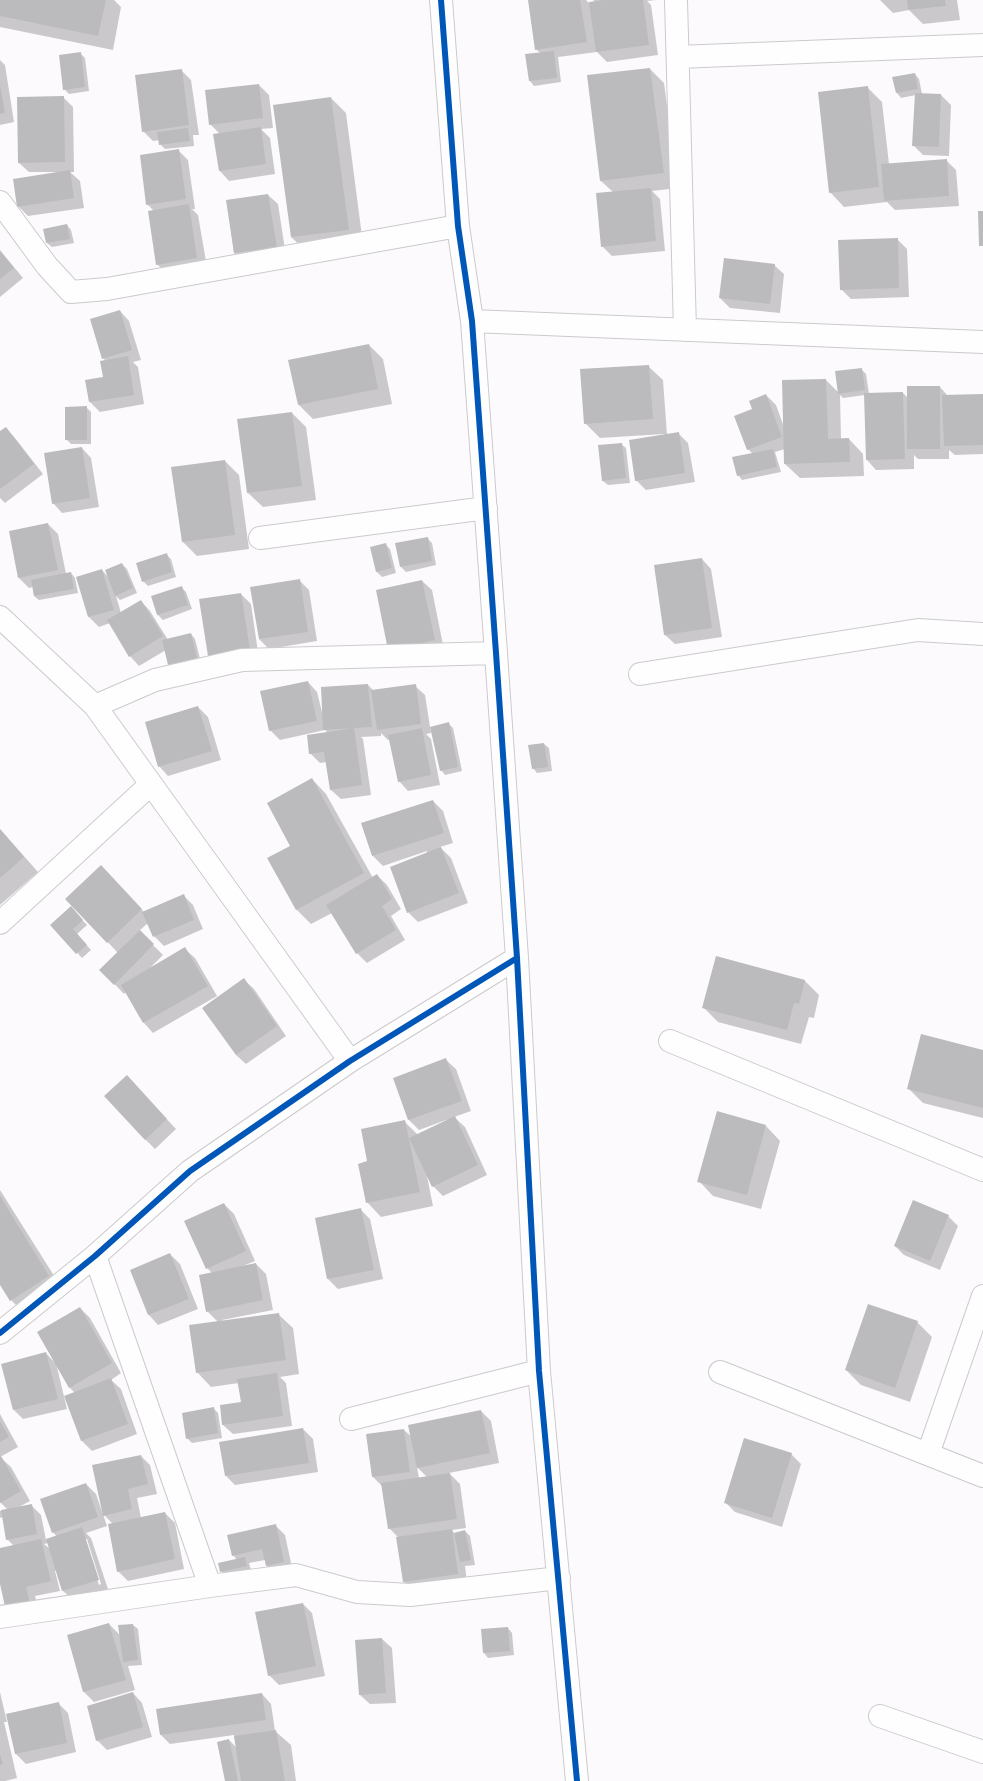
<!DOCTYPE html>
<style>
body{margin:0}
canvas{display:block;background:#fcfafd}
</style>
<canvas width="983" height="1781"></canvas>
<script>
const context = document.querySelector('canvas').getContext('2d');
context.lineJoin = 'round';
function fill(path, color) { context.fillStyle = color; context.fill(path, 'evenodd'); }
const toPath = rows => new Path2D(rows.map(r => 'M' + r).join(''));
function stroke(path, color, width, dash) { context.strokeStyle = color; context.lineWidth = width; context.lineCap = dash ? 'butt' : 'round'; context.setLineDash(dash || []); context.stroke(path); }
fill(toPath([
 [0,0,114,0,121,7,113,50,0,27],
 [529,0,586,0,589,3,595,2,593,0,656,0,647,1,651,5,658,55,607,62,597,52,558,57,561,82,534,86,530,81,527,55,540,53,536,49],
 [880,0,957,0,960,20,923,24,909,10,893,13],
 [80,53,85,58,89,91,69,94,64,89],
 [0,60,5,65,14,122,0,125],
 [650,69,664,83,678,188,652,191,660,199,665,251,612,256,602,246,613,192,601,181],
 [181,70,191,80,199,135,193,135,194,146,165,149,160,144,160,140,153,141,143,131],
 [915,74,919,79,922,94,941,95,951,105,949,156,923,155,913,145,916,95,901,98,897,93,894,78],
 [259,85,269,95,273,128,261,129,270,138,275,174,229,181,220,171,220,134,210,124],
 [867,87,882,102,889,164,946,160,956,170,959,206,895,210,887,202,844,207,830,192],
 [63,97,73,107,74,172,70,172,80,181,84,208,28,216,18,206,57,172,29,172,19,163],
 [331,98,346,113,363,244,306,251,291,237],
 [178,150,188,160,195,209,192,209,198,215,207,267,167,274,157,264,154,211,147,204],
 [268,195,278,204,286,256,244,263,234,253,227,201],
 [67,225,71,230,74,243,52,247,47,243],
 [897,239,907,249,909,297,851,299,841,289],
 [0,250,23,278,0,297],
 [774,265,784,274,780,313,730,308,720,298],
 [120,311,129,321,141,360,133,362,138,367,144,404,100,412,90,402,104,378,106,361,103,358],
 [369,345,383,359,392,404,313,419,299,405,289,361],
 [648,366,663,380,667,435,678,433,688,443,695,482,646,490,636,480,664,434,600,438,585,423],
 [861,369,866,374,869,394,903,393,908,398,940,387,948,396,983,395,983,454,955,455,949,450,949,459,918,459,914,455,914,469,876,470,867,460,865,395,843,398,840,395,841,439,849,439,863,454,864,476,800,478,785,464,785,449,775,452,781,472,742,480,738,475,753,454,748,449,754,410,766,395,776,405,784,427,826,380,839,393],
 [86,407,91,412,91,444,71,444,66,439],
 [292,413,306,427,316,500,263,507,248,493,238,420],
 [6,428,15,438,43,474,5,503,0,498,0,433],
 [621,444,626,448,630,483,608,485,603,481],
 [82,448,91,458,99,507,62,513,53,503],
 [225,461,239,475,249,549,197,556,183,542,172,468],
 [48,524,58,534,66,574,71,573,75,578,78,593,39,600,34,596,33,587,29,588,19,578,10,532],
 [427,538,432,543,436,565,406,572,401,567],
 [385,544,390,549,396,573,382,577,377,572,371,548],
 [166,554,171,559,176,577,148,586,143,581],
 [702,559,711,569,722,637,675,644,665,635],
 [122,564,127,569,137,593,120,600,116,596,121,613,141,601,150,611,168,640,191,634,195,639,201,663,174,669,169,665,166,650,139,666,130,656,110,623,99,627,89,617,77,578,102,570,108,577],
 [299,580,309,590,317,641,269,649,259,639],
 [422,581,432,590,444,650,399,659],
 [181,587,186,592,192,609,163,620,158,615,152,597],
 [241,594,251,604,259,659,218,665,209,655],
 [308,682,317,692,322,712,368,685,374,691,415,686,425,695,431,733,426,734,431,739,440,785,408,791,399,781,390,739,388,740,381,733,381,736,361,737,363,739,371,795,341,799,331,790,327,762,320,763,310,753,328,733,325,730,280,740,270,730],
 [198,707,208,717,221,760,168,776,159,766],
 [449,724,453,728,462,771,445,775,441,770],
 [544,744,549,748,552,771,537,773,533,768],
 [312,779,326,794,373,878,377,875,387,885,401,909,391,916,405,940,367,963,357,953,332,913,311,924,297,910,269,859,291,846],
 [433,801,443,811,453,843,440,847,451,858,468,903,418,922,408,912,427,851,383,866,373,856,363,824],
 [0,829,38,872,0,905],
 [110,876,144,912,183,895,193,905,203,929,164,946,154,936,148,923,139,931,163,955,150,968,185,949,195,958,217,996,153,1033,144,1023,126,992,124,994,101,970,118,953,67,899],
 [71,908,87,925,77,934,91,950,82,958,52,925],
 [717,957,805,981,819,995,814,1018,809,1017,801,1044,718,1022,703,1007],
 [244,980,254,989,286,1036,246,1064,236,1055],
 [983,1051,983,1118,923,1103,908,1088],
 [446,1060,456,1069,471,1111,454,1117,465,1127,487,1175,443,1196,433,1186,427,1176,433,1206,381,1217,367,1202,368,1162,404,1121,418,1135,447,1121,446,1120,419,1130,409,1120,394,1079],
 [136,1086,176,1129,155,1149,145,1139],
 [766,1126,780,1141,761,1209,713,1196,699,1181],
 [0,1190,63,1290,25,1314,11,1300,0,1283],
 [224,1204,234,1214,255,1261,243,1266,256,1264,266,1274,273,1310,222,1320,223,1322,278,1314,293,1328,299,1374,280,1377,286,1383,292,1426,233,1434,223,1425,242,1403,239,1383,211,1387,197,1372,218,1322,207,1311,212,1273,207,1268],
 [360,1209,370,1219,383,1279,338,1289,328,1279,316,1219],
 [948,1216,958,1226,940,1270,904,1255,895,1246],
 [170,1254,180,1264,198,1309,158,1325,149,1315,131,1270],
 [80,1308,90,1318,121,1373,111,1380,121,1389,137,1434,92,1451,82,1441,66,1396,75,1393,70,1388,56,1363,67,1409,23,1419,14,1410,46,1353,55,1363],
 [917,1322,932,1337,910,1402,861,1385,846,1370],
 [214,1409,218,1413,222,1438,192,1443,187,1438],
 [481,1411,491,1421,499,1463,449,1473,460,1484,466,1528,452,1530,455,1534,465,1531,470,1536,475,1565,465,1566,467,1583,413,1591,404,1582,399,1538,389,1528,383,1487,373,1477,404,1430,412,1437],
 [417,1467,427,1477,419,1478],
 [0,1414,18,1447,0,1457,11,1467,30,1501,17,1508,31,1505,41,1515,46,1540,57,1537,53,1532,86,1484,96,1494,107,1526,86,1533,91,1538,108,1589,73,1600,63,1591,57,1571,55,1571,60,1591,35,1596,40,1616,0,1579,0,1549,14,1546,7,1539,3,1517,0,1518,0,1511,8,1510,0,1502],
 [84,1539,87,1539,101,1584,99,1585],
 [48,1543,50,1549,44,1544],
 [303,1429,313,1439,318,1472,235,1485,226,1476],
 [791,1454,801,1464,782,1527,735,1512,725,1502],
 [141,1456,150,1465,157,1494,137,1498,141,1518,165,1513,175,1523,184,1569,128,1581,118,1571,113,1524,103,1514],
 [275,1525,285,1535,293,1572,277,1576,267,1566,265,1560,249,1563,251,1570,226,1576,221,1571,237,1560,233,1555],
 [303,1604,312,1613,325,1676,279,1685,269,1675],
 [109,1624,121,1636,133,1625,138,1629,142,1665,128,1666,135,1690,94,1702,84,1692,68,1636],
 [508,1628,512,1633,514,1655,488,1658,484,1653],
 [382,1639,392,1648,396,1703,370,1704,360,1695],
 [0,1692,7,1722,4,1722,17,1778,5,1781,0,1781],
 [133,1693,142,1703,152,1737,107,1750,97,1740],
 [262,1694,271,1704,275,1731,291,1745,296,1781,226,1781,229,1740,236,1747,234,1735,170,1744,161,1735],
 [58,1703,68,1713,76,1752,26,1764,16,1754,7,1714]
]), '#0003');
fill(toPath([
 [0,0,106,0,98,36,0,16],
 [528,0,580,0,587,42,535,50],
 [604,0,643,0,649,45,596,52,589,2],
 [907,0,945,0,946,6,908,10],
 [554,51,557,78,529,81,525,54],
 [81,52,85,87,63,90,59,55],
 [650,68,664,173,600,181,587,75],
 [182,69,189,125,142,132,135,75],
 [915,73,918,89,896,93,892,77],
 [259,84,263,118,209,125,205,90],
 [0,85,5,113,0,114],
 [868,86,879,187,829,193,818,92],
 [915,93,941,94,939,147,912,146],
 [64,96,65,162,18,163,17,97],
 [331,97,349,230,291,237,273,105],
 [261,127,266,164,219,171,213,134],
 [188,128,190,141,159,145,157,132],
 [179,149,186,199,146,205,140,155],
 [947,159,949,196,884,201,881,164],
 [70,170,74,198,17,207,13,179],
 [651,188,656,241,601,247,596,193],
 [268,194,277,247,234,253,226,200],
 [189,204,197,258,156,265,148,211],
 [978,211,983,211,983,246,979,246],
 [67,224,70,239,46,243,43,229],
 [898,238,899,288,840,290,838,240],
 [0,251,14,268,0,279],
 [724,258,775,264,770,304,719,298],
 [120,310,132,350,102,359,90,319],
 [369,344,378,389,298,405,288,360],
 [128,356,134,395,89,402,85,380,103,377,100,361],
 [649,365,653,419,584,424,580,369],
 [862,368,865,390,838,394,835,371],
 [826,379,828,439,849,438,850,462,784,464,782,380],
 [907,386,940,386,940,449,907,449],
 [903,392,905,459,866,460,864,393],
 [766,394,782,437,747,450,734,416,752,409,749,401],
 [983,394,983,445,944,446,942,395],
 [87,406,87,440,65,440,65,407],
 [292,412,302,486,247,493,237,419],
 [6,427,34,464,0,489,0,431],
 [679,432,685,473,635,481,629,440],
 [622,443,626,478,602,481,598,445],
 [82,447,90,498,52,504,44,453],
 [773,449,777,467,737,476,732,457],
 [225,460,235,535,182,542,171,467],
 [48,523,58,570,18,578,9,531],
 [428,537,432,561,400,567,395,543],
 [386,543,392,568,376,572,370,547],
 [167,553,172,572,142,582,136,563],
 [702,558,712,628,664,635,654,565],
 [122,563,133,588,115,596,105,570],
 [102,569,114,610,88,617,76,577],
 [71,572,74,589,34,596,31,580],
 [300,579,308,632,259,639,250,587],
 [422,580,435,640,388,650,376,590],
 [182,586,188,605,157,615,151,596],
 [241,593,250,650,208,656,199,599],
 [141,600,163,636,129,657,107,620],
 [191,633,197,658,168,665,162,640],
 [308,681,317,721,269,731,260,691],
 [368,684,372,727,323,730,321,687],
 [416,684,421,724,377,730,371,690],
 [198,706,212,751,158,767,145,722],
 [449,722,458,767,440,771,430,727],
 [354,728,362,785,330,790,324,752,309,754,307,735],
 [422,728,431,775,398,782,388,735],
 [544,743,548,767,532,769,528,745],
 [312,778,364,873,296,910,267,858,290,846,267,803],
 [433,800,444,833,372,856,361,823],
 [0,829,24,857,0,878],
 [441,847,459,893,407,913,390,867],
 [101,865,142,909,107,943,65,899],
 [377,874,392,899,382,906,396,930,356,954,326,905],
 [184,894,194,920,153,937,142,912],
 [71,906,83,920,73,929,87,945,76,954,50,925],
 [140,930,154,944,114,985,99,970],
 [185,947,208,986,143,1023,121,985],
 [716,956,805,980,799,1004,794,1003,787,1030,702,1008],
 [244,978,277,1026,236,1055,202,1008],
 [921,1034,983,1050,983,1108,907,1089],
 [446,1058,462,1101,408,1120,393,1078],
 [127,1075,167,1119,145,1140,104,1096],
 [717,1111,766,1125,747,1195,697,1182],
 [455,1116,478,1165,432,1187,409,1138],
 [405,1120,420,1192,366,1203,358,1164,367,1161,361,1129],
 [0,1196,49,1276,10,1301,0,1285],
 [913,1200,949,1215,930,1261,894,1246],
 [224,1203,246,1251,206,1269,184,1221],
 [361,1208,374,1270,327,1279,315,1218],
 [170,1253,189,1299,148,1315,130,1270],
 [256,1263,263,1300,206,1312,199,1275],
 [868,1304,918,1321,895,1388,845,1370],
 [80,1307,112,1363,69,1388,37,1332],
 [279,1313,286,1360,196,1373,189,1325],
 [46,1352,58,1399,13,1410,1,1364],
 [277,1373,283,1416,222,1425,220,1405,241,1402,237,1379],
 [111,1378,128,1424,81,1441,64,1396],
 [214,1407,218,1433,186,1439,182,1413],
 [481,1410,490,1453,417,1468,408,1425],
 [0,1421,9,1437,0,1442],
 [303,1428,309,1463,225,1476,219,1442],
 [404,1429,410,1472,372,1477,366,1434],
 [744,1438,792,1453,772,1518,724,1503],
 [141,1455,148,1484,128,1489,132,1509,103,1516,92,1465],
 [1,1456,21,1491,0,1503,0,1457],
 [450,1473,457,1519,388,1529,381,1483],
 [86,1483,98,1517,52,1533,40,1499],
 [32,1504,37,1534,6,1540,1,1510],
 [165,1512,175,1559,117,1572,108,1524],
 [276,1524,284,1562,266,1566,262,1549,232,1556,227,1535],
 [82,1527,99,1580,62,1591,46,1539],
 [452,1529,458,1574,403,1582,396,1537],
 [465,1530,471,1560,460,1562,454,1533],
 [41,1539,51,1581,26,1587,31,1606,6,1611,0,1584,0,1548],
 [245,1557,247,1566,220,1572,218,1563],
 [303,1603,316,1666,268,1676,255,1612],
 [109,1623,126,1680,83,1692,67,1635],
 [133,1624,138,1660,123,1662,118,1625],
 [508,1627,510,1651,483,1653,481,1629],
 [382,1638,386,1693,359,1695,355,1640],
 [133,1692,143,1727,96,1741,87,1706],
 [262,1693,266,1720,160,1735,156,1709],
 [59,1702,67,1743,15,1754,6,1714],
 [276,1730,285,1781,241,1781,234,1736],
 [229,1739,238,1781,225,1781,217,1742],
 [0,1754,3,1764,0,1765]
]), '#bbbabd');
const minor = toPath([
 [441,0,458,226,472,321,496,653,517,958,539,1371,577,1781],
 [676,0,685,330],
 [678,57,983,45],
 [0,202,47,266,71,292,107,289,458,226],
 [472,321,983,342],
 [260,538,486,508],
 [0,617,95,706,350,1061],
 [640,674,918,630,983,634],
 [95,706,155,680,242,660,496,653],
 [0,923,151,784],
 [670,1041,983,1170],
 [95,1256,210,1586],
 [0,1333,95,1256,190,1171,350,1061,517,958],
 [720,1372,983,1476],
 [351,1419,539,1371],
 [928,1454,983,1296],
 [0,1617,210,1586,296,1575,357,1592,410,1595,559,1578],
 [880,1716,983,1752]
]);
stroke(minor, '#cbcacc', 24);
stroke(minor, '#fffeff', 22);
stroke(toPath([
 [441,0,458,226,472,321,496,653,517,958,539,1371,577,1781],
 [0,1333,95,1256,190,1171,350,1061,517,958]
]), '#0057b8', 6);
</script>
